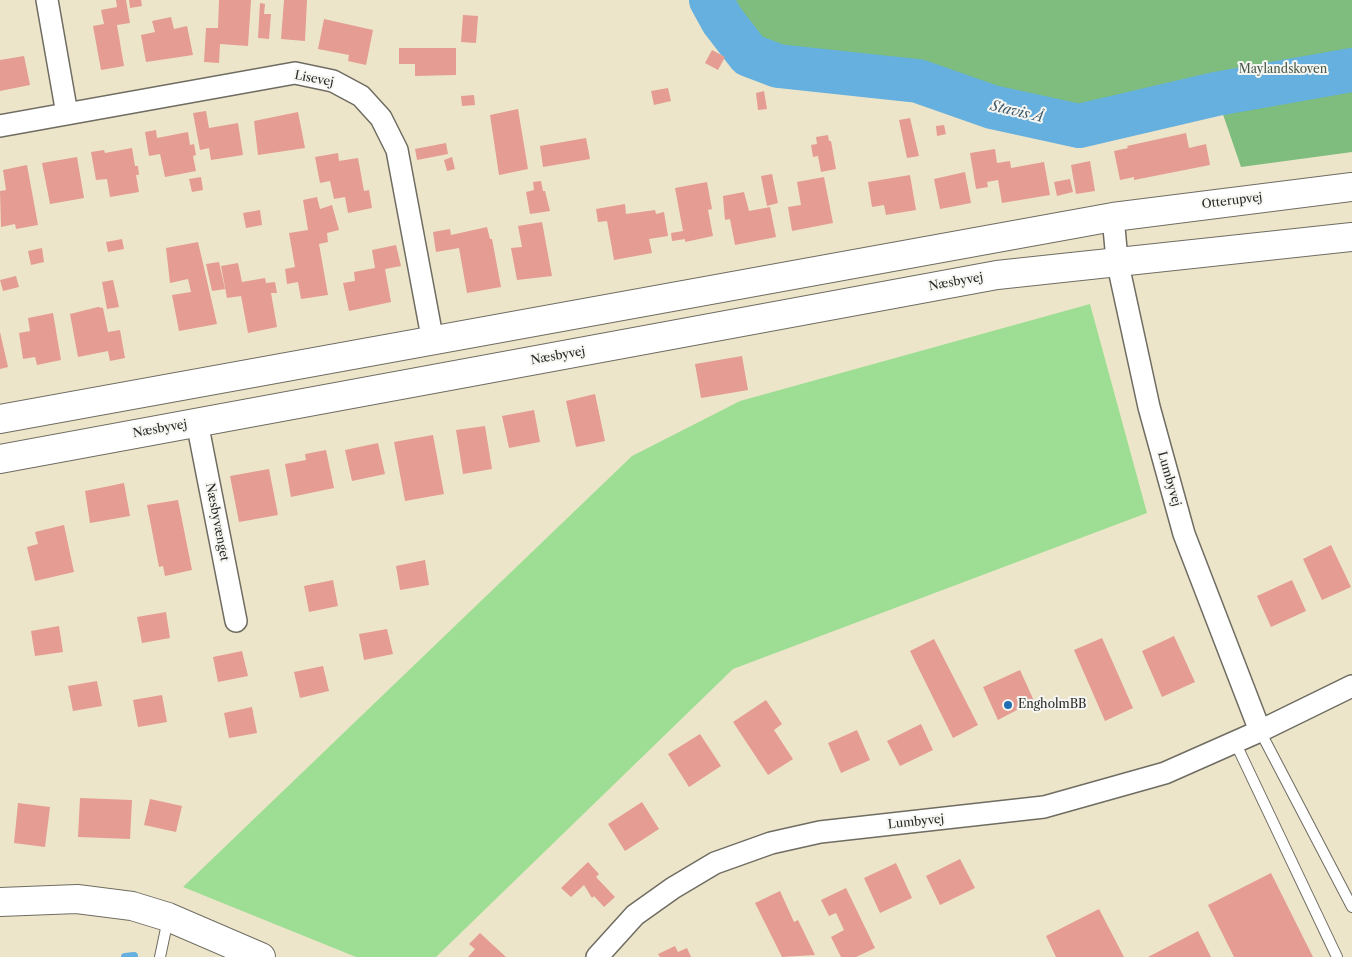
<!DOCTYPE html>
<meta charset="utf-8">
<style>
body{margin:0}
canvas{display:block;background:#ede5c9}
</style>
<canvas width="1352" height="957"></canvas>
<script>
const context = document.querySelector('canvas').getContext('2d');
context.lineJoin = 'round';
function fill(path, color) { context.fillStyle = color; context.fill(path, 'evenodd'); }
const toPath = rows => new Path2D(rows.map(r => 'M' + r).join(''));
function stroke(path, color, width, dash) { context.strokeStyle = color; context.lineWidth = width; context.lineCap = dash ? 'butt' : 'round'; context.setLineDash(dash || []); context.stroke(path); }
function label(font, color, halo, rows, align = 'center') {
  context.font = font + ' "Libre Caslon Text",serif'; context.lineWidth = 4; context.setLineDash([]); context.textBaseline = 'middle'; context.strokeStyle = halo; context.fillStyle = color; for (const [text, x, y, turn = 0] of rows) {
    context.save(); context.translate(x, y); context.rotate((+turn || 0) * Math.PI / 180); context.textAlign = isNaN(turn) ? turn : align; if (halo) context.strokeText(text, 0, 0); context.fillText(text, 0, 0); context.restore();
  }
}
fill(toPath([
 [1090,304,1147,513,733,669,436,957,356,957,183,887,632,456,740,401]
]), '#9ede94');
fill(toPath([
 [711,0,1352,0,1352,152,1241,167,1216,94,1079,126,992,107,918,81,778,66,749,55,722,20]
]), '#7ebd7e');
stroke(toPath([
 [125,957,134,956]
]), '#65b0de', 8);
stroke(toPath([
 [711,0,722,20,749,55,778,66,918,81,992,107,1079,126,1216,94,1352,70]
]), '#65b0de', 44);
fill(toPath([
 [116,0,126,0,130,23,117,25,124,66,101,70,93,26,104,24,101,10,117,7],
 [129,0,141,0,142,6,130,8],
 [219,0,251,0,248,46,220,44,219,63,204,62,206,28,218,28],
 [284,0,307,0,305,41,281,39],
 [260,3,265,4,264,14,271,14,269,39,258,38],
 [463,15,478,16,476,43,461,42],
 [171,17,174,29,187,26,193,55,146,62,141,35,155,32,152,21],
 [324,19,373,30,366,65,348,61,349,55,318,49],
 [399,48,456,48,456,75,415,76,415,64,399,64],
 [712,50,725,57,718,70,705,63],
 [24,56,30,85,0,91,0,60],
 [668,88,671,101,654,105,651,91],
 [764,91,767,109,758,110,756,93],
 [474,95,475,105,462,106,461,96],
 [518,109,528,169,499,175,490,115],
 [206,111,209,128,238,123,243,155,211,160,209,148,200,150,193,113],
 [298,112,305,148,258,155,254,121],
 [910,118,919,156,907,158,899,120],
 [944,125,946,134,937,136,936,126],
 [156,130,157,138,188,132,190,145,194,144,196,155,193,156,196,171,165,177,160,154,149,156,145,132],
 [1186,133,1189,148,1206,144,1210,165,1134,180,1134,177,1120,180,1114,151,1128,148,1127,146],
 [828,135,829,141,831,141,836,169,821,172,818,156,813,157,811,145,817,144,816,137],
 [586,138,590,159,543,167,540,146],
 [446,143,448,154,417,160,415,149],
 [132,148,135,166,138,166,139,175,136,175,139,192,110,197,107,179,96,180,91,152,104,150,105,153],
 [995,149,997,163,1010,161,1011,168,1044,162,1050,195,1002,203,998,180,987,182,988,187,976,189,970,153],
 [338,153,339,161,358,158,364,191,369,190,372,208,348,213,345,197,334,199,330,181,320,183,315,157],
 [77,157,84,198,50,204,42,163],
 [452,157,455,169,447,171,444,160],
 [1090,161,1095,191,1076,194,1071,165],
 [27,165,38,225,16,229,15,224,1,227,0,191,6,190,3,170],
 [965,172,971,203,940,209,934,179],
 [772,174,778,203,767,206,761,176],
 [910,175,916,210,886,215,884,205,872,207,868,182],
 [201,177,203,190,192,192,189,179],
 [824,177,833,223,792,231,788,207,801,205,797,182],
 [1070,179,1073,192,1057,196,1054,182],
 [541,181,543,191,545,191,550,211,530,214,526,192,534,190,533,182],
 [707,182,712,209,708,210,713,236,685,242,685,239,672,241,671,233,683,231,675,188],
 [744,192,749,211,770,207,776,237,735,245,730,219,725,220,723,196],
 [317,197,320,209,332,205,339,230,327,233,328,242,319,244,328,295,301,299,298,282,287,284,285,269,295,267,289,233,308,230,303,200],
 [625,204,626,214,655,210,656,214,664,212,668,236,649,239,652,253,614,260,607,221,598,222,596,209],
 [260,210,262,225,246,228,243,213],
 [542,222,552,276,517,280,511,248,522,247,518,226],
 [487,227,490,239,492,239,501,287,467,293,459,248,436,252,433,232,450,229,451,235],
 [122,239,124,249,108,252,106,242],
 [198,242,217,324,179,331,172,295,191,292,188,279,170,283,166,248],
 [396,245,401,266,385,269,391,302,349,311,343,283,355,281,354,272,375,268,372,250],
 [42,248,44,262,31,265,28,251],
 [219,262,225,289,212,291,206,264],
 [238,263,242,282,265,278,266,283,275,282,277,293,271,293,277,327,248,333,241,296,227,298,221,266],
 [16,276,19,287,3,291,0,280],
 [113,280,119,307,107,309,102,282],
 [98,307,103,308,108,332,120,330,125,358,110,361,108,351,78,357,70,314],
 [53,313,61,360,37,365,35,357,23,359,19,333,30,331,28,318],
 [0,332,8,367,0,369],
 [742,356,748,390,701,398,695,364],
 [595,394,605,441,576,447,566,401],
 [534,410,540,442,509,448,502,416],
 [485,426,492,469,463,474,456,430],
 [433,435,444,494,405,501,394,442],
 [378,443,385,474,352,481,345,450],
 [326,450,334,488,291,497,285,464,306,460,305,454],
 [269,469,278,515,239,522,230,476],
 [124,483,130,516,90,523,85,491],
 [178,500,192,570,165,576,163,566,159,567,147,505],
 [64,525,74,572,35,581,27,547,38,544,35,532],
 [1331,545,1351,587,1322,600,1303,559],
 [425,560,429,585,400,590,396,566],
 [333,580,338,606,309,612,304,586],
 [1292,580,1306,611,1271,627,1257,596],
 [166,612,170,638,142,643,137,617],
 [59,626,63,652,35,656,31,631],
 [387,629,393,654,364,660,359,634],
 [1174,636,1195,682,1162,697,1142,651],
 [1102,638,1133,708,1105,721,1074,650],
 [934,639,978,725,953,738,910,651],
 [242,651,248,676,218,682,213,657],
 [323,666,329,691,300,698,294,672],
 [1020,670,1034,701,998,720,983,687],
 [97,681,102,706,73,711,68,686],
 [162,695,167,722,138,727,133,700],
 [766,700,782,724,774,730,793,759,768,775,733,722],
 [252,707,257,733,229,738,224,713],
 [921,724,933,750,900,766,887,741],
 [857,730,870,760,841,773,828,743],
 [700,734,721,766,689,787,668,754],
 [80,798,132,800,130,839,78,837],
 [150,799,182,806,176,832,144,825],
 [642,802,659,829,625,851,608,824],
 [18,803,50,807,45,847,14,843],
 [960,859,975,888,940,905,926,876],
 [588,862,599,874,596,877,615,897,604,907,594,896,592,898,584,885,571,897,561,888],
 [896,863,912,898,880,913,864,878],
 [1271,873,1313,957,1234,957,1208,905],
 [846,888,875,948,856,957,841,957,831,937,844,930,836,913,829,916,821,900],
 [780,891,794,922,798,920,815,955,782,957,755,903],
 [1099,909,1124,957,1056,957,1046,936],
 [1198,931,1211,957,1148,957],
 [480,933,506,957,468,957,475,949,469,944],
 [675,946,678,952,687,948,691,957,660,957,658,954]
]), '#e49c93');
const lane = toPath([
 [1260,731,1352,907],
 [1235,742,1337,957],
 [160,957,168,919]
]);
const street = toPath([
 [47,0,67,114],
 [0,126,295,73,333,81,361,96,381,118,397,150,433,342],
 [1113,217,1117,260,1149,407,1184,534,1260,731],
 [197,422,236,621],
 [597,957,635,915,673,888,715,863,771,843,820,832,1044,807,1165,773,1260,731,1352,686]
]);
const secondary = toPath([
 [0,419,1113,217,1352,187],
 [0,459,997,275,1352,237],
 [0,902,77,899,132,906,168,917,261,957]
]);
stroke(lane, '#6f6c62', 12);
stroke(street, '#6f6c62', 24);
stroke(secondary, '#6f6c62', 30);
stroke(lane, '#fff', 10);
stroke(street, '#fff', 21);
stroke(secondary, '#fff', 28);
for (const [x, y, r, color] of [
 [1008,705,5,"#1f6fb2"]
]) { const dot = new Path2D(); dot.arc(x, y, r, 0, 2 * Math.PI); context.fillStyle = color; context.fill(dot); stroke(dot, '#f6f6f2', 2); }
label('12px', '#485845', '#f6f6f2', [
 ["Maylandskoven",1283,70]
]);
label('12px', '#2b2b2b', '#f6f6f2', [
 ["Lisevej",314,79,11],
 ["Otterupvej",1232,201,-7],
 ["Næsbyvej",956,282,-10],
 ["Næsbyvej",558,356,-10],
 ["Næsbyvej",160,429,-10],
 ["Lumbyvej",1169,479,74],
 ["Næsbyvænget",217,522,79],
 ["Lumbyvej",916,822,-6]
]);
label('12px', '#2b2b2b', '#f6f6f2', [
 ["EngholmBB",1018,705]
], 'left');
label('italic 14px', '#3f5a6a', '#f6f6f2', [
 ["Stavis Å",1017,112,13]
]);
</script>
